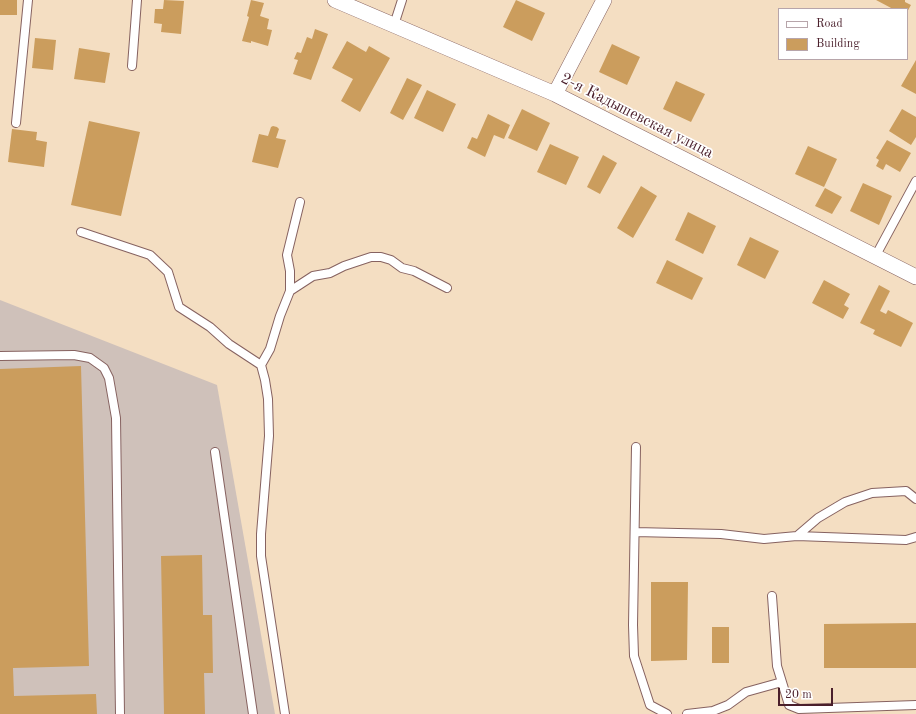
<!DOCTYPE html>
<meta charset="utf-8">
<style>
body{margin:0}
#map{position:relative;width:916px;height:714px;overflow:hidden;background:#f4dec2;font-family:"Old Standard TT",serif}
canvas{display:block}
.legend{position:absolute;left:778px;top:8px;width:130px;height:52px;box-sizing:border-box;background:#fff;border:1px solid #b7a5aa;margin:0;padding:5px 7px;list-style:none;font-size:12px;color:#4a1f2b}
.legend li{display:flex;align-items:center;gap:8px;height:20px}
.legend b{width:20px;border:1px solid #b7a5aa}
.scale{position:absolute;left:778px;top:688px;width:55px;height:18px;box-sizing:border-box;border:2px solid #4a1f2b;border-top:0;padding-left:5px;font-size:12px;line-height:14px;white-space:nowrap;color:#4a1f2b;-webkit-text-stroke:3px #fff;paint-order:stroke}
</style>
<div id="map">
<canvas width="916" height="714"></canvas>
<ul class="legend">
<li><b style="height:5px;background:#fff"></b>Road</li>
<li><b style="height:11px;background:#cb9d5d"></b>Building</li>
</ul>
<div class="scale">20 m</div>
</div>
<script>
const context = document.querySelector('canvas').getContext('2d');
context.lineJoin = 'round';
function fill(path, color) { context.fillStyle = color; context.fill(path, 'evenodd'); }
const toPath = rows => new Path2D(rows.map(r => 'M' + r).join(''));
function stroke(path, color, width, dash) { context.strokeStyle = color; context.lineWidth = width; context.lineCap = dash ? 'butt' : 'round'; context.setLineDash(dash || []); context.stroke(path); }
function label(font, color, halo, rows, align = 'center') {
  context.font = font + ' "Old Standard TT",serif'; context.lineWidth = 3.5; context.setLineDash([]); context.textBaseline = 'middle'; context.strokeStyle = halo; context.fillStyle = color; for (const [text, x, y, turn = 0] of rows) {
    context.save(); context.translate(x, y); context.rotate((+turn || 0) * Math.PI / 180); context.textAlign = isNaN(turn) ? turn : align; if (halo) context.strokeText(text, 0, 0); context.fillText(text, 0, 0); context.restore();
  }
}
fill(toPath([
 [0,300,217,385,275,714,0,714]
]), '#cfc1ba');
fill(toPath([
 [0,0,17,0,17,15,0,15],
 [164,0,184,1,181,34,161,32,162,24,154,23,155,9,163,9],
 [251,0,264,3,260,16,269,19,267,29,272,30,268,46,251,41,251,43,242,41,249,17,247,16],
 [516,0,545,13,532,41,503,27],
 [876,0,905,0,905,2,911,5,907,12,907,9,893,9],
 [315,29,328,34,311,80,293,74,298,60,294,59,297,52,301,53,307,37,312,39],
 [35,38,56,40,53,70,32,68],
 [347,41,366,52,369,46,390,58,360,112,341,101,353,79,332,68],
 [612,44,640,57,627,85,599,72],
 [79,48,110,53,105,83,74,79],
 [916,60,916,94,901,86],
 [407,78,422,85,403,120,390,113],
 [676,81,705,94,691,122,663,109],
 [427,90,456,104,443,132,414,118],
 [522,109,550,123,537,151,508,138],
 [902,109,916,117,916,137,911,145,889,131],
 [488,114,510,125,504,139,494,135,485,157,467,148,472,137,477,139],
 [89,121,140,132,121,216,71,205],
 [273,126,277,127,279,129,276,138,286,140,278,168,252,162,259,134,268,136,271,127],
 [12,129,37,132,36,140,47,142,44,167,8,162],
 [887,140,911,153,900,172,886,164,883,170,876,166,879,160,876,158],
 [550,144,579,157,566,185,537,172],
 [808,146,837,159,824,187,795,174],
 [603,155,617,163,600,194,587,187],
 [863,183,892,196,879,225,850,211],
 [641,186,657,196,633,238,617,228],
 [825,188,842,197,832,214,815,206],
 [688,212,716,226,703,254,675,240],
 [750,237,779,251,765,279,737,265],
 [667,260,703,278,692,300,656,283],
 [824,280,850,294,844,305,849,308,843,319,812,303],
 [879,285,890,291,880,311,886,314,888,310,913,323,901,347,873,334,875,330,860,323],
 [81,366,89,666,13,668,14,696,96,694,97,714,0,714,0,369],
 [202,555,203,615,212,615,213,673,204,673,205,714,164,714,161,556],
 [651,582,688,582,687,660,651,661],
 [916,623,916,668,824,668,824,624],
 [712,627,729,627,729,663,712,663]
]), '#cb9d5d');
const lane = toPath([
 [394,25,402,0],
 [132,66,137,0],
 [16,123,28,0],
 [81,232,150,255,168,272,179,307,210,327,229,344,261,365,265,380,268,399,269,436,261,534,261,556,285,714],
 [875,257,916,181],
 [290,291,313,276,330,273,344,266,371,257,381,257,391,260,402,268,414,271,447,288],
 [0,356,74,355,90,358,104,368,109,378,116,418,120,714],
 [261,365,270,349,280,316,290,291,290,271,287,255,300,202],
 [636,447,633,625,634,656,650,705,667,714],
 [215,452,253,714],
 [635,532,721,534,764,539,797,536,906,540,916,537],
 [797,536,818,518,845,502,872,493,906,491,916,499],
 [772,596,777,666,789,705,799,709,916,705],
 [687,714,713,711,728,705,746,692,782,682]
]);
const street = toPath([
 [335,0,555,94,916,277],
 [555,94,604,0]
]);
stroke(lane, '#866260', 10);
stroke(street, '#866260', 16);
stroke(lane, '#fff', 8);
stroke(street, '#fff', 15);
label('16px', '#4a1f2b', '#fff', [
 ["2-я Кадышевская улица",637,116,27]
]);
</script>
